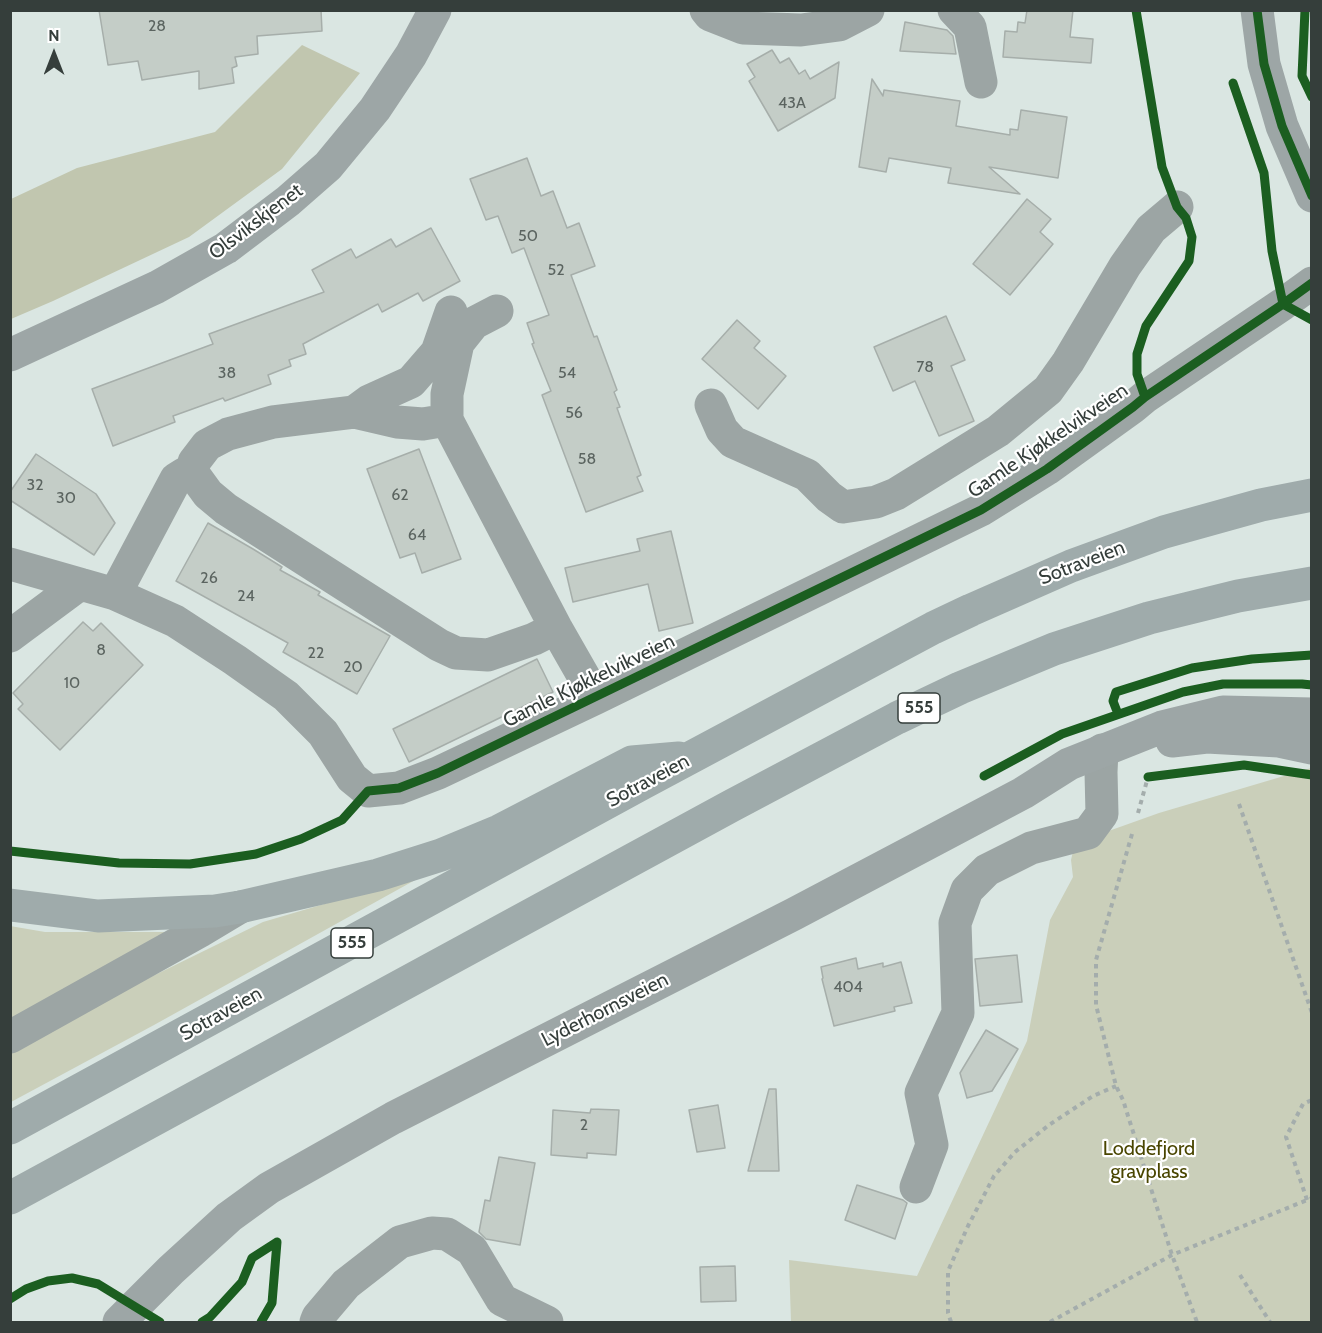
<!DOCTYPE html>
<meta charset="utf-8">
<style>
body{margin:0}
#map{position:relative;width:1322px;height:1333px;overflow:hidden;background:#dae6e2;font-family:Cabin,sans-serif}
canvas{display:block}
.frame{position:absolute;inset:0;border:12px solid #353e3b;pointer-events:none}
.north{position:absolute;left:24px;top:24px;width:60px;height:60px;-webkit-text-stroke:4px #fff;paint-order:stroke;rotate:0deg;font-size:16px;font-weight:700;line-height:24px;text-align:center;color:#353e3b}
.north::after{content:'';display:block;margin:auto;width:21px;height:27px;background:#353e3b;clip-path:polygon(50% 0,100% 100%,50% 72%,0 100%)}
</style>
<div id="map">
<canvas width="1322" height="1333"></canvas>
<div class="frame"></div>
<div class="north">N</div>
</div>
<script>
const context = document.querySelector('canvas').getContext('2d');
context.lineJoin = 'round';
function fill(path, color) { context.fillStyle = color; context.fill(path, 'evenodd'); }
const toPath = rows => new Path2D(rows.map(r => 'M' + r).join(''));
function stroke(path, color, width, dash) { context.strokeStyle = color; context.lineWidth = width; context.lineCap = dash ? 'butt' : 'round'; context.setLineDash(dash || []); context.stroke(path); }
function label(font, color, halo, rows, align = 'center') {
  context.font = font + ' Cabin,sans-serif'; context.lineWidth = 4.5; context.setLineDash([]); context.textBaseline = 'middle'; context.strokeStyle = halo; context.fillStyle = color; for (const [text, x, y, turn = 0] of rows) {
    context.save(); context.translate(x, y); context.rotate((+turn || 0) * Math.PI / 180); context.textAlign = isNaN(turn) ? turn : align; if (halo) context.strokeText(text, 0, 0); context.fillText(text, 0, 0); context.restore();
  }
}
fill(toPath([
 [1311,768,1311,1322,791,1322,789,1260,917,1276,1027,1041,1050,920,1073,877,1071,860,1075,843,1159,813],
 [426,874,154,1025,11,1102,11,1053,114,995,263,922],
 [10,926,45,932,173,932,11,1021]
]), '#cacfba');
fill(toPath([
 [302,45,360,73,282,169,189,237,53,301,11,319,11,199,77,168,215,132]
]), '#c1c6af');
const building = toPath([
 [99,10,321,10,322,31,257,36,258,54,235,57,237,66,232,68,234,83,199,89,199,71,142,80,138,61,108,65,99,10],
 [1027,10,1073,10,1070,37,1093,39,1091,63,1003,57,1005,31,1017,32,1018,22,1025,23,1027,10],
 [905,22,947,30,953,36,956,54,900,51,905,22],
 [772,50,780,63,789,58,799,74,805,70,810,79,839,62,835,98,778,131,749,81,755,77,747,64,772,50],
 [872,79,883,96,884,90,960,101,956,126,1010,135,1010,129,1018,130,1021,110,1067,117,1058,178,989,167,1020,194,948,183,951,168,889,158,886,172,859,167,872,79],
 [527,158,541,196,553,191,567,228,579,223,595,266,571,275,594,337,597,336,617,390,614,392,620,407,617,408,641,475,637,477,643,491,586,512,542,395,551,391,532,344,534,343,527,323,549,315,524,248,512,253,498,216,486,220,470,179,527,158],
 [1027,199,1051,219,1040,232,1053,244,1010,295,973,264,1027,199],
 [431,228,460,281,423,301,418,293,382,312,378,304,303,344,306,354,289,360,291,366,268,375,271,384,225,401,223,398,173,416,175,422,113,446,92,389,213,344,209,334,324,292,312,270,351,249,356,258,391,239,396,247,431,228],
 [946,316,965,360,951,366,974,421,939,436,915,381,893,391,874,347,946,316],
 [737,320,760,341,754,348,786,376,758,409,702,359,737,320],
 [419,449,461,559,422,573,415,553,400,558,367,469,419,449],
 [36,454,96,494,115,523,94,555,10,500,10,492,36,454],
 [208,523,253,549,282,567,280,570,320,592,318,595,390,636,357,694,283,652,288,643,176,581,208,523],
 [671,531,693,623,659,631,648,584,573,602,565,568,640,551,637,539,671,531],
 [83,622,93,631,101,623,143,665,60,750,18,709,23,704,13,693,83,622],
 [537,659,553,692,409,762,393,729,537,659],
 [1017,955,1022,1002,980,1006,975,959,1017,955],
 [856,958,858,969,883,963,883,967,901,962,912,1003,894,1007,895,1011,834,1026,822,979,823,978,821,967,856,958],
 [986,1030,1018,1049,992,1091,967,1098,960,1073,986,1030],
 [769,1089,776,1089,779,1171,748,1171,769,1089],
 [718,1105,725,1148,697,1152,689,1110,718,1105],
 [591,1109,619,1110,616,1155,587,1153,587,1158,551,1155,553,1110,590,1113,591,1109],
 [499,1157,535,1163,520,1245,486,1239,479,1232,485,1200,490,1201,499,1157],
 [857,1185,903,1200,907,1203,895,1239,845,1220,857,1185],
 [735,1266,736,1301,701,1302,700,1267,735,1266]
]);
fill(building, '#c4cdc7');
stroke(building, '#a6aeaa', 1.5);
stroke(toPath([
 [1239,804,1312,1013],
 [1138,813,1148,777],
 [1132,834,1096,960,1096,1005,1116,1086,1123,1100,1172,1255,1197,1322],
 [1307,1200,1286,1137,1303,1104,1312,1100],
 [1240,1275,1270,1322],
 [951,1322,948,1313,948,1271,968,1226,994,1176,1015,1152,1049,1125,1093,1096,1116,1086],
 [1050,1322,1172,1255,1312,1198]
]), '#a4adac', 4, [4.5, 4.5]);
stroke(toPath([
 [706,10,710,15,743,28,801,30,839,25,868,10],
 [954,10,970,27,981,82],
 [497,311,474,323,458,343,447,394,447,420,556,628,596,698],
 [711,405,722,430,733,442,807,475,829,497,843,507,876,502,896,494,998,431,1048,390,1068,362,1125,266,1151,229,1177,207],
 [354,412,369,401,411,382,437,352,451,312],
 [447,420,423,424,397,422,354,412,273,422,228,434,207,445,194,462,192,472,208,494,226,509,439,645,456,653,488,655,534,639,556,628],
 [10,564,115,594,175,621,235,660,286,696,323,733,352,778,368,791,399,788,438,773,596,698,981,510,1047,469,1133,407,1145,397,1283,304,1312,283],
 [115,594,176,479,184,474,192,472],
 [10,636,80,584],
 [10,1037,200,931,240,907],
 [916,1187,932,1145,921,1093,958,1013,955,923,967,890,987,870,1031,848,1088,833,1102,814,1101,772,1102,750],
 [316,1322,318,1317,346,1284,400,1242,432,1233,447,1234,472,1250,502,1300,547,1322]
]), '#9ca5a4', 33);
stroke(toPath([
 [1257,10,1264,64,1282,126,1312,196],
 [10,355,157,287,226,248,288,201,328,166,375,109,411,55,435,10],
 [1172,741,1207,737,1279,741,1312,748],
 [119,1322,171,1270,229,1217,269,1188,393,1118,794,914,1023,793,1069,764,1162,727,1223,712,1312,714]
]), '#9da6a6', 33);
stroke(toPath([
 [10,905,98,916,215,911,240,907,378,875,441,855,499,831,632,762,679,758],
 [10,1128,643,783,933,628,971,610,1071,566,1164,532,1261,505,1312,495],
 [10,1198,731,806,897,718,960,688,1054,649,1149,618,1238,596,1312,583]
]), '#9fabab', 33);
stroke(toPath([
 [1136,10,1162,167,1177,207,1186,218,1192,237,1189,261,1146,326,1137,354,1137,374,1145,397],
 [1257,10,1264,64,1282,126,1312,196],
 [1305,10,1302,76,1312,97],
 [1233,83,1264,173,1272,251,1283,304,1312,320],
 [1118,714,1113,701,1116,692,1192,668,1252,659,1312,655],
 [984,776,1062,734,1183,692,1223,684,1302,684,1312,685],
 [1148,777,1244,765,1312,775],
 [10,851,119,863,190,864,256,854,301,839,342,820,368,791,399,788,438,773,981,510,1047,469,1133,407,1145,397,1283,304,1312,283],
 [10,1299,26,1289,48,1281,72,1278,98,1284,160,1322],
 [202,1322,210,1317,242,1282,252,1258,277,1242],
 [261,1322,272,1303,277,1242]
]), '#1b5e20', 9);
label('16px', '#5b6460', null, [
 ["28",157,26],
 ["43A",792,103],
 ["50",528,236],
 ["52",556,270],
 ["78",925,367],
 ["38",227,373],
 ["54",567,373],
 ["56",574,413],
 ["58",587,459],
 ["32",35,485],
 ["62",400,495],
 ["30",66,498],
 ["64",417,535],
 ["26",209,578],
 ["24",246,596],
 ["8",101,650],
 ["22",316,653],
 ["20",353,667],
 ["10",72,683],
 ["404",848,987],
 ["2",584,1125]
]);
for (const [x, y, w] of [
 [919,708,42],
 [352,943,42]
]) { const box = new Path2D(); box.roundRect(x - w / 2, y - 15, w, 30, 4.5); context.fillStyle = '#fff'; context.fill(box); stroke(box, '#353e3b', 1.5); }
label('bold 18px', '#353e3b', null, [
 ["555",919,708],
 ["555",352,943]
]);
label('20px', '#353e3b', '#fff', [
 ["Olsvikskjenet",256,222,-37],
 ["Gamle Kjøkkelvikveien",1048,441,-34],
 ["Sotraveien",1082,563,-21],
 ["Gamle Kjøkkelvikveien",589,681,-26],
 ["Sotraveien",648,781,-28],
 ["Lyderhornsveien",605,1010,-27],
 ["Sotraveien",221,1014,-29]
]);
label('20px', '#4a4601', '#fff', [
 ["Loddefjord",1149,1149],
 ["gravplass",1149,1172]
]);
</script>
